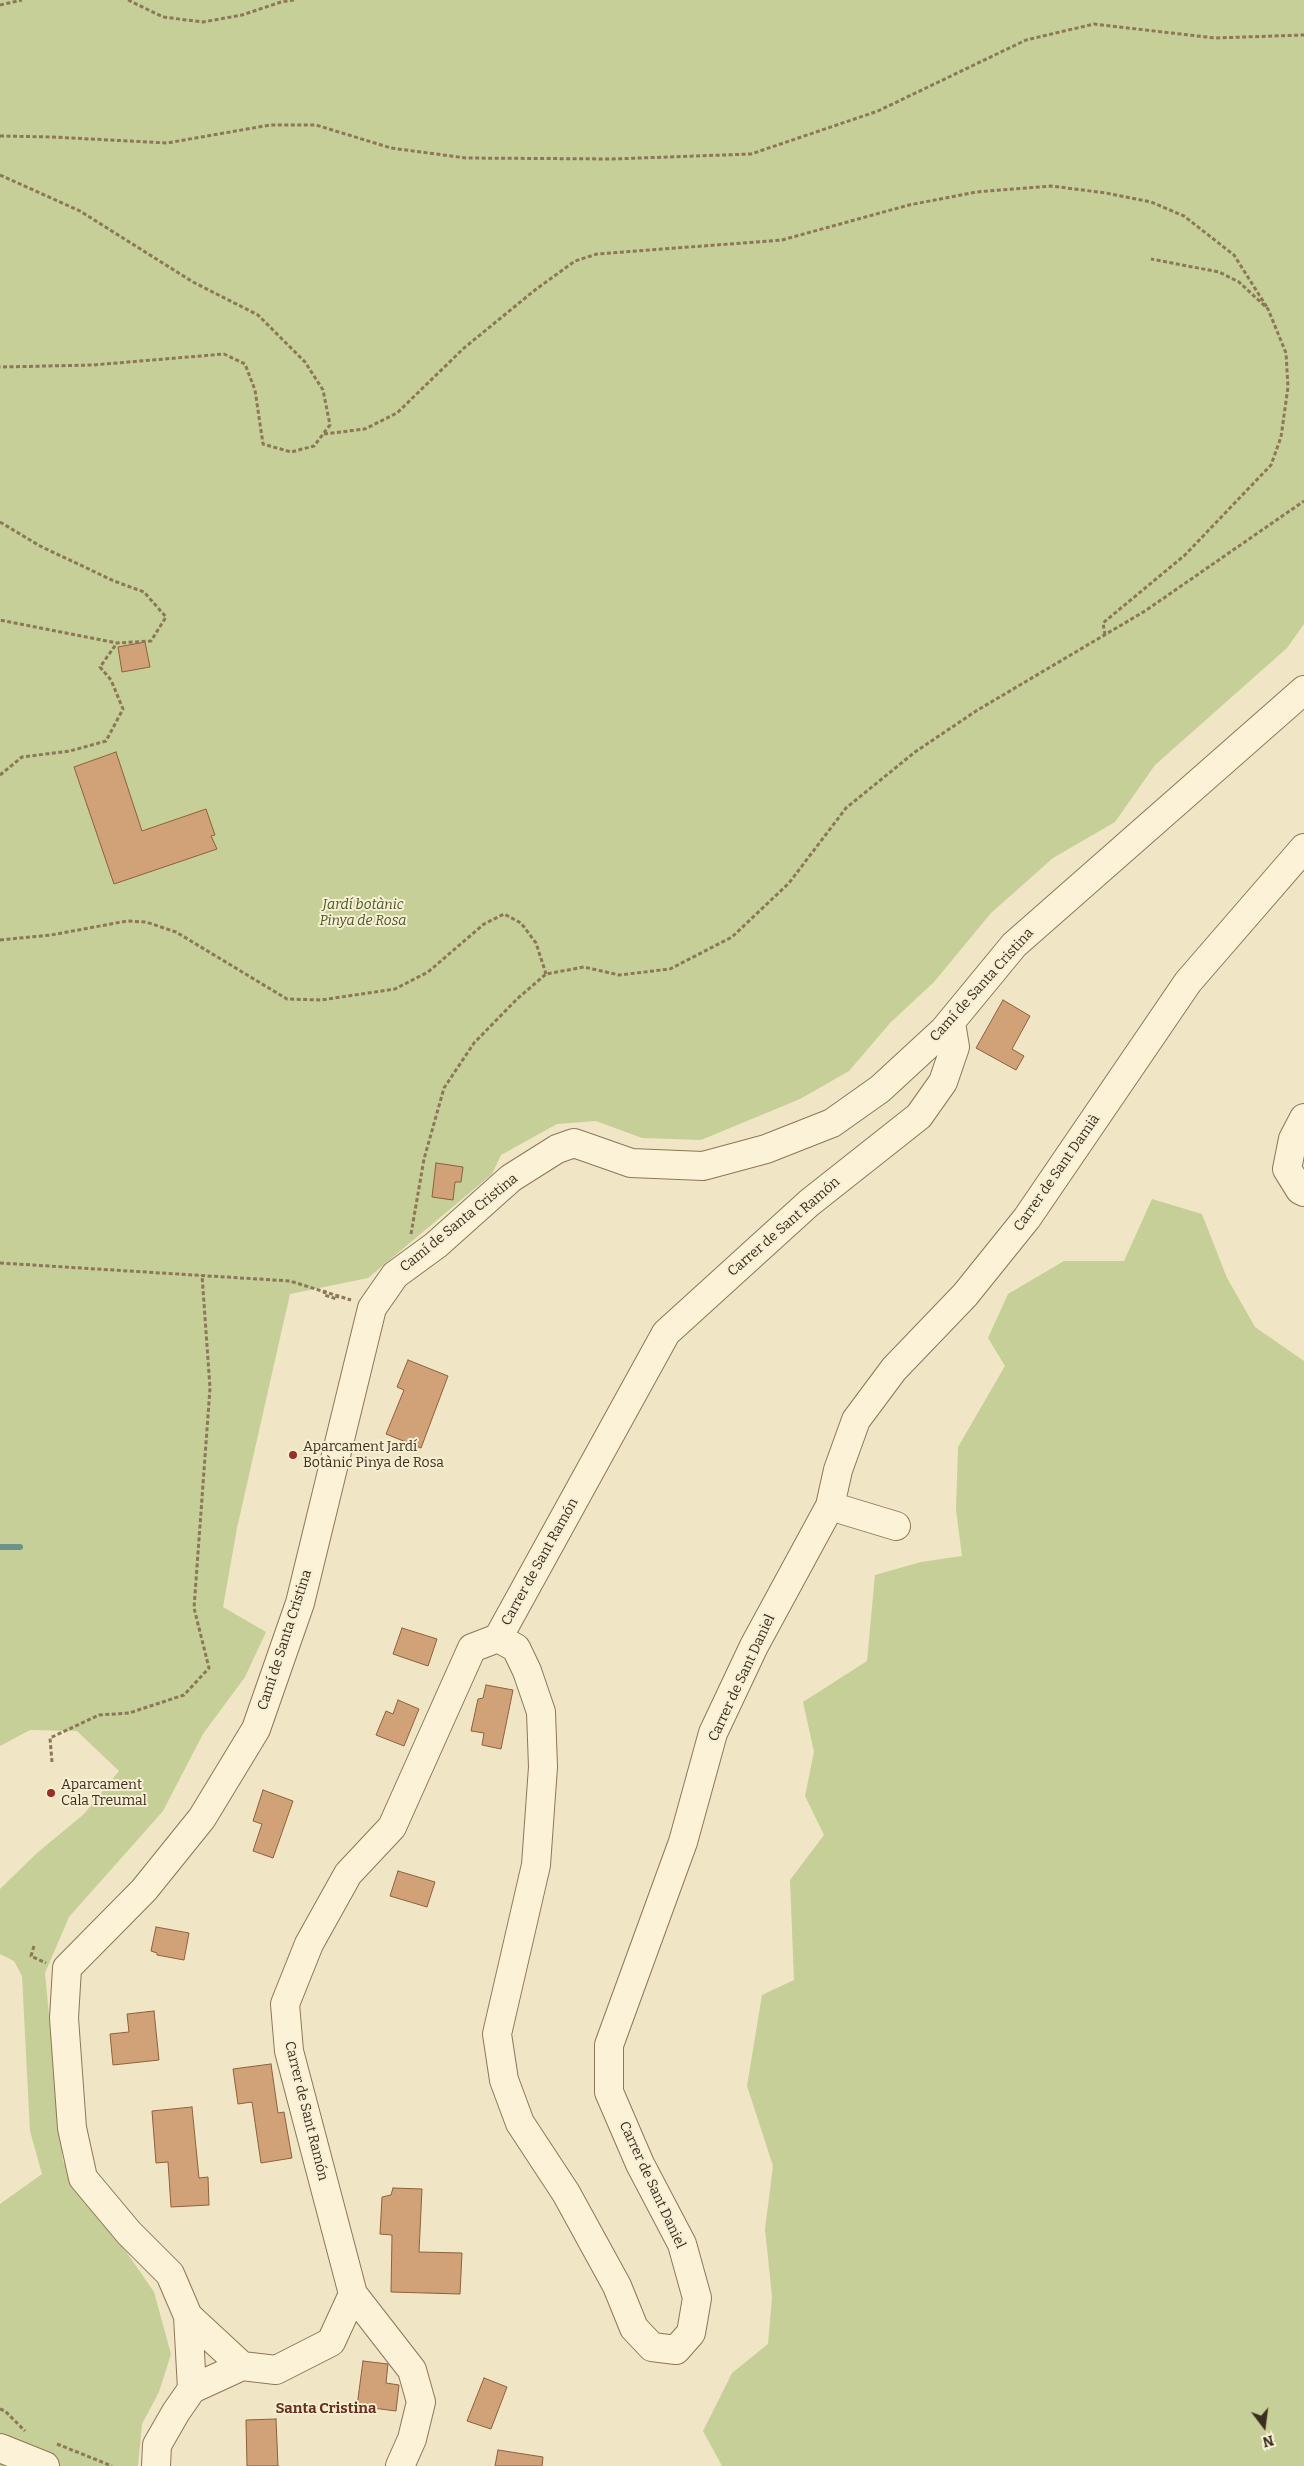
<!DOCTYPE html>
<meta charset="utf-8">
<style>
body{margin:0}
#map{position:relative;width:1304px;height:2466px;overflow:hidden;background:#f0e5c4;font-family:Bitter,serif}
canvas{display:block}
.north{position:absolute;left:1239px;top:2401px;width:50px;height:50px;-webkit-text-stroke:4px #f7efd4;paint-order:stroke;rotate:165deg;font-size:14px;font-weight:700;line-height:20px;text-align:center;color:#3c2e1e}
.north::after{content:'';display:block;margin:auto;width:18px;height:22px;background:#3c2e1e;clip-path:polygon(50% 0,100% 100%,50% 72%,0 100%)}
</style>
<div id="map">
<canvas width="1304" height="2466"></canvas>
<div class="north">N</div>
</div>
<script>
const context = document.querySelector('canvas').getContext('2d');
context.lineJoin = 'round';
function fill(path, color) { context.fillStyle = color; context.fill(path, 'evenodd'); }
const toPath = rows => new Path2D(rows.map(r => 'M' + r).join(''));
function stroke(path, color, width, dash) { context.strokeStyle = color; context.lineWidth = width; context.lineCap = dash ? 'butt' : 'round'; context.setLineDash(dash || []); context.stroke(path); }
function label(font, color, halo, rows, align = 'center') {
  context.font = font + ' Bitter,serif'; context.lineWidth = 4; context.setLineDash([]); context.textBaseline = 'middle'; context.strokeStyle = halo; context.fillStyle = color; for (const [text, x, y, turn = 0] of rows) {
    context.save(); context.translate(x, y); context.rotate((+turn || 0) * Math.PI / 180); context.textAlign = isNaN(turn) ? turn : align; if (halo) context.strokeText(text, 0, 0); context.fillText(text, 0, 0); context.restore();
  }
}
fill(toPath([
 [0,0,1304,0,1304,624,1287,648,1155,765,1115,822,1053,858,991,913,934,982,890,1023,849,1071,800,1099,701,1140,642,1138,596,1121,557,1124,501,1155,492,1174,368,1278,290,1294,237,1528,223,1607,266,1632,245,1677,203,1734,163,1811,69,1917,45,1973,63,2161,91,2210,125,2250,154,2292,171,2354,159,2392,142,2424,138,2466,0,2466,0,2204,42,2174,30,2131,22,1976,14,1961,0,1954,0,1889,37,1853,84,1814,119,1771,77,1731,30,1730,0,1746],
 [1152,1199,1202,1214,1227,1278,1255,1327,1304,1361,1304,2466,722,2466,703,2431,732,2373,768,2344,772,2297,765,2229,773,2166,747,2086,762,1995,794,1980,790,1880,824,1835,805,1796,814,1752,803,1702,867,1661,875,1575,921,1562,962,1556,956,1510,958,1447,1005,1366,988,1338,1008,1294,1064,1261,1124,1261]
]), '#c6cf97');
stroke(toPath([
 [0,1547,20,1547]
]), '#6c938b', 6);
const building = toPath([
 [145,642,150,667,122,672,118,647,145,642],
 [116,752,142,831,206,809,215,835,211,836,217,849,114,884,74,767,116,752],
 [1003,1000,1030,1016,1012,1049,1024,1056,1016,1070,976,1048,1003,1000],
 [436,1163,463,1167,461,1182,455,1182,453,1200,432,1197,436,1163],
 [408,1360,448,1376,421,1448,386,1434,404,1390,397,1387,408,1360],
 [402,1628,437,1639,428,1666,393,1654,402,1628],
 [486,1685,513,1690,501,1749,482,1745,484,1733,471,1731,478,1699,483,1698,486,1685],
 [398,1700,419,1709,404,1746,376,1735,386,1711,393,1714,398,1700],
 [263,1790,293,1801,273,1858,253,1851,262,1824,253,1821,263,1790],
 [398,1871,435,1882,427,1907,390,1896,398,1871],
 [156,1927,189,1933,184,1960,157,1955,157,1953,151,1951,156,1927],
 [154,2011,159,2060,113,2065,110,2034,129,2032,127,2014,154,2011],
 [271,2064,278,2113,284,2112,292,2158,261,2163,252,2102,238,2104,233,2069,271,2064],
 [192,2107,199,2178,208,2177,209,2205,171,2207,168,2162,156,2163,152,2111,192,2107],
 [393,2188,422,2189,419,2252,462,2253,460,2294,391,2292,392,2235,380,2234,382,2197,391,2195,393,2188],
 [363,2361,388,2364,386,2383,399,2385,396,2411,357,2406,363,2361],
 [484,2378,507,2387,491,2429,467,2421,484,2378],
 [276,2419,278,2466,247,2466,246,2420,276,2419],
 [498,2450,543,2457,542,2466,495,2466,498,2450]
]);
fill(building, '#d1a178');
stroke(building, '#8d613e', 1);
const minor = toPath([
 [1304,1118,1293,1139,1287,1169,1300,1190,1304,1192],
 [830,1506,896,1526],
 [498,1638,516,1648,527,1671,541,1712,543,1767,536,1865,497,2034,504,2080,520,2123,566,2193,617,2286,634,2328,652,2347,676,2350,691,2333,697,2298,682,2244,640,2164,609,2092,609,2045,683,1842,713,1733,754,1646,830,1506,838,1470,856,1420,894,1369,965,1295,1027,1218,1188,982,1304,848],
 [188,2316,242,2366],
 [192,2389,242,2366,276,2370,331,2342,353,2294],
 [0,2448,45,2466],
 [156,2466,157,2445,176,2412,192,2389,188,2316,170,2274,129,2233,83,2178,72,2128,64,2018,67,1968,144,1890,202,1818,256,1729,300,1603,372,1308,395,1275,436,1245,511,1178,557,1149,574,1143,631,1163,703,1166,766,1149,832,1123,880,1089,944,1030,1014,945,1304,690],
 [400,2466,412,2439,421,2402,412,2370,353,2294,289,2051,285,2004,309,1944,348,1874,392,1827,472,1648,498,1638,666,1333,809,1203,919,1116,943,1082,955,1047,951,1023]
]);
stroke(minor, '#8c7759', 30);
stroke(toPath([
 [128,0,163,17,203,22,242,15,281,2,294,0],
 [0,5,22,0],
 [0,136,52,137,167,143,270,125,316,125,391,148,466,158,612,159,751,154,878,111,1026,40,1094,24,1215,38,1304,35],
 [0,175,80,211,193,282,258,315,305,362,323,390,330,425,314,446,291,452,263,444,255,390,245,364,224,354,93,365,0,367],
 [324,434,365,429,397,413,464,348,535,290,575,261,597,254,782,240,909,205,976,192,1051,186,1106,193,1151,202,1184,216,1234,255,1268,309],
 [0,522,40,546,114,581,144,592,166,617,151,641,117,643,0,620],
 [1105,635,1103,623,1185,555,1271,465,1281,437,1288,387,1286,353,1268,309,1239,282,1219,272,1151,259],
 [0,775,22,757,70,751,106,741,123,709,111,680,100,667,117,643],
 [0,940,51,935,127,921,146,922,176,932,287,999,321,1000,395,989,428,972,484,924,504,914,521,923,536,943,546,974],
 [411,1234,424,1159,444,1088,474,1043,517,999,546,974,584,967,619,975,670,969,732,937,789,883,846,808,915,752,976,711,1145,611,1304,501],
 [0,1263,290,1281,351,1300],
 [325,1290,324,1295,337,1299,338,1295],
 [52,1762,50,1738,99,1715,129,1713,184,1695,209,1668,194,1608,210,1388,202,1275],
 [34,1946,31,1956,46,1963],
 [0,2409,5,2411,25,2431],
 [57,2444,112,2466]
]), '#8c7759', 3, [4, 2.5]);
stroke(minor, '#fbf2d8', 28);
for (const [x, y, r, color] of [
 [293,1455,5,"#9f2b26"],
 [51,1793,5,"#9f2b26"]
]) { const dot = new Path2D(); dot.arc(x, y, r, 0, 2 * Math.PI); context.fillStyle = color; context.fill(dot); stroke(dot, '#f7efd4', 2); }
label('italic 14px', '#495924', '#f7efd4', [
 ["Jardí botànic",363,905],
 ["Pinya de Rosa",363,921]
]);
label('14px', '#3c2e1e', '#f7efd4', [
 ["Camí de Santa Cristina",982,985,-48],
 ["Carrer de Sant Damià",1057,1173,-55],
 ["Camí de Santa Cristina",459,1223,-39],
 ["Carrer de Sant Ramón",784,1227,-41],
 ["Carrer de Sant Ramón",540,1562,-61],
 ["Camí de Santa Cristina",285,1640,-72],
 ["Carrer de Sant Daniel",742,1678,-65],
 ["Carrer de Sant Ramón",306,2111,76],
 ["Carrer de Sant Daniel",652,2185,65]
]);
label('14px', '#3c2e1e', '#f7efd4', [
 ["Aparcament Jardí",303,1447],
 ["Botànic Pinya de Rosa",303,1463],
 ["Aparcament",61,1785],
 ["Cala Treumal",61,1801]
], 'left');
label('bold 15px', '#6b301b', '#f7efd4', [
 ["Santa Cristina",326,2409]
]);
</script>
